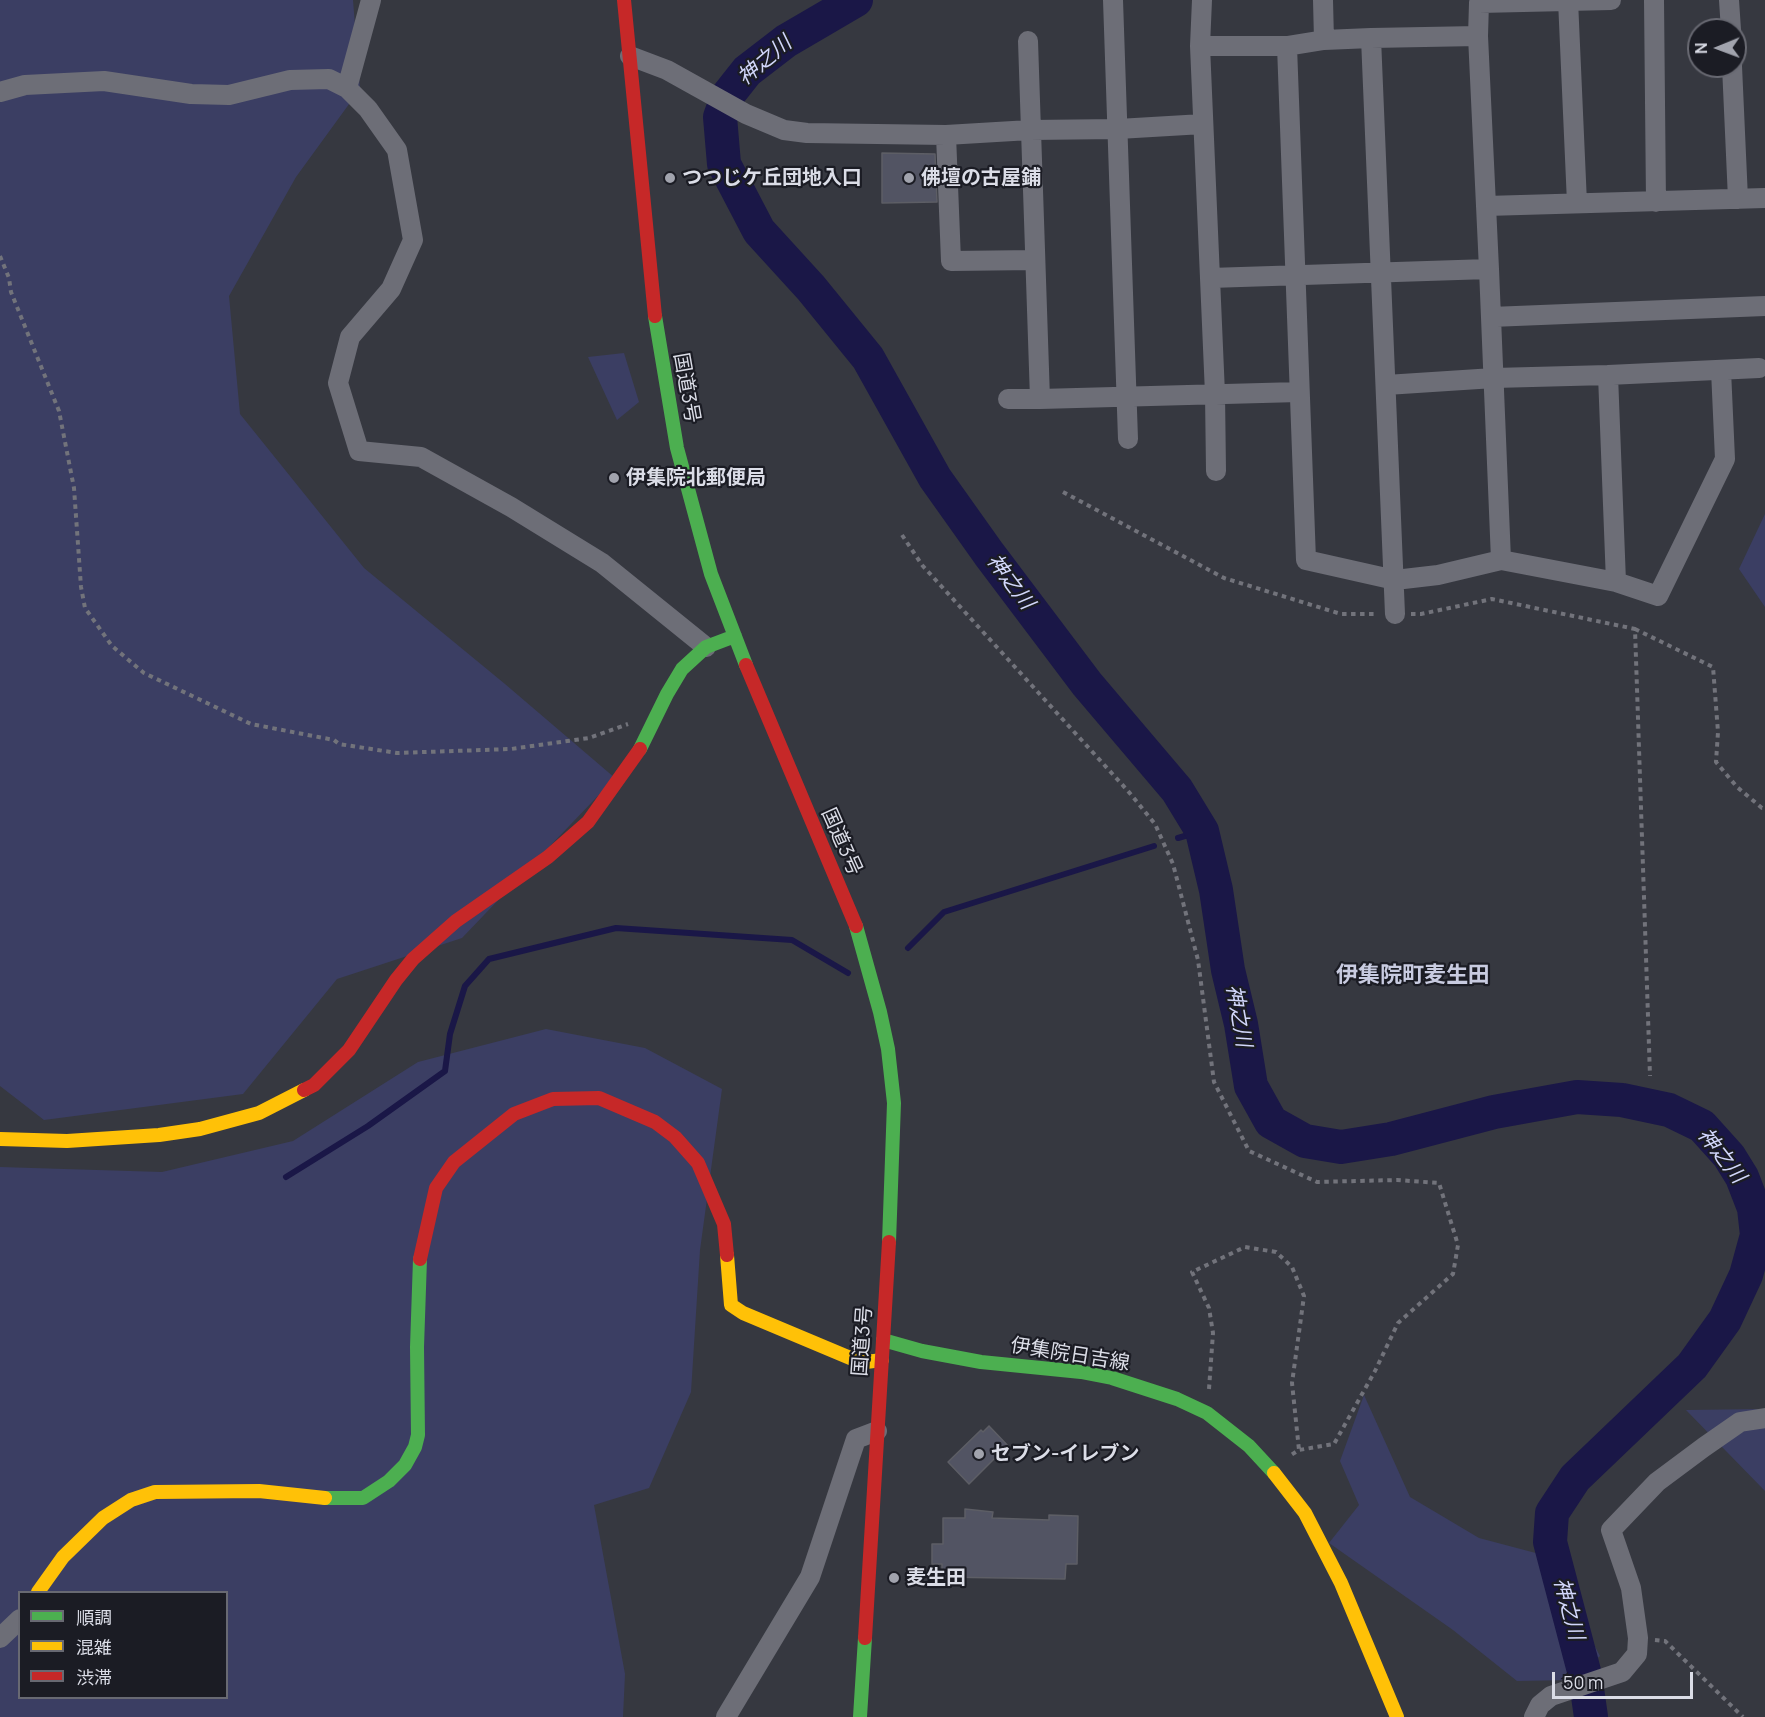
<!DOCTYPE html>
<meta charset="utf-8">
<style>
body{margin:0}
#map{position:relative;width:1765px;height:1717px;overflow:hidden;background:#363840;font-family:Manrope,"Noto Sans JP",sans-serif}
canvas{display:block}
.legend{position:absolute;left:18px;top:1591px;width:210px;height:108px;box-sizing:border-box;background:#1b1c24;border:2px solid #686972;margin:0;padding:8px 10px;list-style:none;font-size:18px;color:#dbdde7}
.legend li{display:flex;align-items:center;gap:12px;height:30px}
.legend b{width:30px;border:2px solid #686972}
.north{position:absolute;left:1687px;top:18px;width:60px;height:60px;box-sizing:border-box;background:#1b1c24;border:2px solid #686972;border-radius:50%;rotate:269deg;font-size:16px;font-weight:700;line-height:24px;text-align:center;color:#dbdde7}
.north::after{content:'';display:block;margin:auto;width:21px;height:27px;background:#a1a3ad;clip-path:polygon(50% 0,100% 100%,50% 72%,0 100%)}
.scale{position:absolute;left:1552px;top:1672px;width:141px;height:27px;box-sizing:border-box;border:3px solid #dbdde7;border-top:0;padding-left:8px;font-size:18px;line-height:21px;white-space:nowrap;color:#dbdde7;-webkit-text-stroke:4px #1b1c24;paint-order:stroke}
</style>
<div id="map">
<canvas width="1765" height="1717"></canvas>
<ul class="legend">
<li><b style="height:8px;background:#4caf50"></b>順調</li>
<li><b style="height:8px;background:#ffc107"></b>混雑</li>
<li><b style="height:8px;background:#c62828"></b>渋滞</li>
</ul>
<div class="north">N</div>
<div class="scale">50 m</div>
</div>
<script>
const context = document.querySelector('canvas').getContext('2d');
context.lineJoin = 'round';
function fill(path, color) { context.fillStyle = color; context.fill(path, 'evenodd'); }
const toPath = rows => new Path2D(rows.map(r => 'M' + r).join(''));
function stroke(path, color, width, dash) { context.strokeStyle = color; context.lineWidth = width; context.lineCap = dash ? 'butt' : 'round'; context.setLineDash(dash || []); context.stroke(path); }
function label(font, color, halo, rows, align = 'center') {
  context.font = font + ' Manrope,"Noto Sans JP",sans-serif'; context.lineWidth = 4.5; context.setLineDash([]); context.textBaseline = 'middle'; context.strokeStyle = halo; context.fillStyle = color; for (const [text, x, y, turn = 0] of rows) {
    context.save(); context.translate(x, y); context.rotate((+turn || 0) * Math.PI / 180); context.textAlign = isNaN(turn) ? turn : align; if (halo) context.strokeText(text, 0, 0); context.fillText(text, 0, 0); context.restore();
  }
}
fill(toPath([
 [0,0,353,0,360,89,296,177,229,296,240,414,364,568,505,684,615,778,462,938,337,979,243,1094,44,1120,0,1086],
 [624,353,639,402,617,420,588,357],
 [1765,514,1765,607,1739,569],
 [546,1029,645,1048,722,1089,700,1250,691,1392,649,1488,594,1505,625,1674,623,1717,0,1717,0,1167,162,1172,293,1141,418,1062],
 [20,1592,226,1592,226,1698,20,1698],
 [1364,1395,1410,1497,1479,1538,1547,1556,1600,1656,1573,1680,1517,1681,1453,1630,1329,1543,1359,1505,1340,1461],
 [1765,1409,1765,1491,1686,1410]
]), '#3b3e63');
stroke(toPath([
 [1178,838,1202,831],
 [908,948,944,912,1154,846],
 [286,1177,368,1126,445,1071,450,1034,465,986,489,959,616,928,792,940,848,973]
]), '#1a1747', 6);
stroke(toPath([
 [856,0,786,41,747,71,728,95,720,117,724,164,759,231,811,288,868,358,935,478,989,554,1087,684,1177,790,1202,831,1216,890,1228,970,1241,1024,1251,1086,1271,1122,1305,1141,1341,1147,1391,1139,1494,1112,1577,1097,1622,1100,1669,1110,1702,1126,1729,1156,1742,1177,1754,1208,1757,1235,1746,1275,1725,1320,1692,1366,1575,1478,1552,1513,1550,1542,1585,1675,1591,1717]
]), '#1a1747', 34);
const building = toPath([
 [882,153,935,154,937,202,882,203,882,153],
 [989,1426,1011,1449,999,1461,996,1457,969,1484,948,1462,981,1430,983,1432,989,1426],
 [965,1509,993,1512,992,1518,1049,1520,1049,1515,1078,1516,1077,1564,1066,1564,1065,1579,942,1577,942,1564,932,1564,932,1544,943,1544,943,1518,965,1518,965,1509]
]);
fill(building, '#525463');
stroke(building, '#5d5e65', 1.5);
stroke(toPath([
 [0,256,9,278,11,292,59,411,74,488,81,587,85,608,112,646,144,673,251,724,334,740,339,744,397,753,511,749,589,738,628,724],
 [1063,492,1224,578,1341,614,1377,614],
 [902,535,922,565,1128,791,1155,824,1173,864,1198,960,1214,1082,1249,1151,1317,1182,1397,1180,1439,1183,1458,1245,1453,1274,1398,1323,1375,1371,1334,1444,1299,1450,1291,1455],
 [1411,614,1421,614,1492,599,1635,629,1650,1076],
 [1635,629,1713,667,1718,732,1716,762,1737,787,1762,808,1765,808],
 [1209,1389,1213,1333,1209,1308,1192,1272,1245,1247,1276,1252,1292,1267,1304,1296,1292,1383,1299,1450],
 [1655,1640,1665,1641,1743,1717]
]), '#72737b', 4, [4.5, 4.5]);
stroke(toPath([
 [1113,0,1128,439],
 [1202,0,1200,46,1215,394,1216,471],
 [1323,0,1324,40],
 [1568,0,1577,203],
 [1654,0,1656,202],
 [1729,0,1731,30],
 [1478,36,1489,269],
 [1371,38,1395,614],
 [1028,41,1040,399,1299,392],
 [1200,46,1287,46,1324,40,1371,38,1478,36,1479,3,1611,0],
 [1287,46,1306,560,1395,580,1438,575,1501,560,1616,582,1658,596,1725,459,1721,370],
 [630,56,667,70,746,114,784,130,807,133,946,135,1030,130,1118,129,1203,124],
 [1732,66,1738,199],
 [347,88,371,0],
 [0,92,25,85,104,81,191,94,229,95,290,80,329,79,347,88,368,109,397,150,413,240,391,289,350,337,338,383,359,451,421,457,511,507,602,563,706,647],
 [946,135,951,261,1035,260],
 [1486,206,1765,198],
 [1210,278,1489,269,1501,560],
 [1491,317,1765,306],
 [1608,375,1616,582],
 [1386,385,1494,378,1608,375,1759,368],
 [1008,399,1040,399],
 [0,1638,20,1619],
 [726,1717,810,1577,856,1439,877,1431],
 [1534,1717,1540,1705,1551,1696,1622,1672,1637,1654,1638,1638,1631,1588,1611,1530,1657,1482,1704,1447,1740,1422,1765,1418]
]), '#6d6e77', 20);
stroke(toPath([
 [655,316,677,448,711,574,746,665],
 [640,749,667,694,682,669,706,647,735,636],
 [856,926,880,1012,888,1049,894,1103,889,1242],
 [883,1340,922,1351,981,1362,1081,1372,1112,1378,1177,1399,1207,1413,1249,1446,1274,1473],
 [325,1498,363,1498,389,1481,405,1465,415,1447,418,1435,417,1347,420,1259],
 [860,1717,865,1638]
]), '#4caf50', 14);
stroke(toPath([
 [0,1139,67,1141,159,1135,200,1129,259,1113,304,1090],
 [727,1255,731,1305,743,1313,855,1360,866,1362,882,1360],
 [1274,1473,1305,1513,1341,1583,1397,1717],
 [38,1592,63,1557,103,1518,131,1500,155,1492,259,1491,325,1498]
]), '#ffc107', 14);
stroke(toPath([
 [624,0,655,316],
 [746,665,856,926],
 [304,1090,314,1085,349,1050,396,980,413,959,456,921,548,857,588,822,640,749],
 [420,1259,436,1188,454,1162,514,1114,553,1099,599,1098,655,1122,675,1137,698,1163,724,1224,727,1255],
 [865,1638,889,1242]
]), '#c62828', 14);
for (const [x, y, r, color] of [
 [670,178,6,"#a1a3ad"],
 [909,178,6,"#a1a3ad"],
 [614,478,6,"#a1a3ad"],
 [979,1454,6,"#a1a3ad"],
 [894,1578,6,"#a1a3ad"]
]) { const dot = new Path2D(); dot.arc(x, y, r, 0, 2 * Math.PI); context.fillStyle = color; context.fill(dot); stroke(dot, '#1b1c24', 2); }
label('bold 20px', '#dbdde7', '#1b1c24', [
 ["つつじケ丘団地入口",682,178],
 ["佛壇の古屋鋪",921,178],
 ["伊集院北郵便局",626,478],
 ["セブン-イレブン",991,1454],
 ["麦生田",906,1578]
], 'left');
label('20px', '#dbdde7', '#1b1c24', [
 ["国道3号",686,388,80],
 ["国道3号",841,842,66],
 ["国道3号",863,1341,-86],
 ["伊集院日吉線",1070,1355,9]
]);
label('italic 21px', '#d2d7fb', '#1b1c24', [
 ["神之川",765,61,-40],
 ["神之川",1010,582,53],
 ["神之川",1238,1016,80],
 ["神之川",1721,1156,52],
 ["神之川",1568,1609,75]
]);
label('bold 22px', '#c8cbe0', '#1b1c24', [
 ["伊集院町麦生田",1413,976]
]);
</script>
